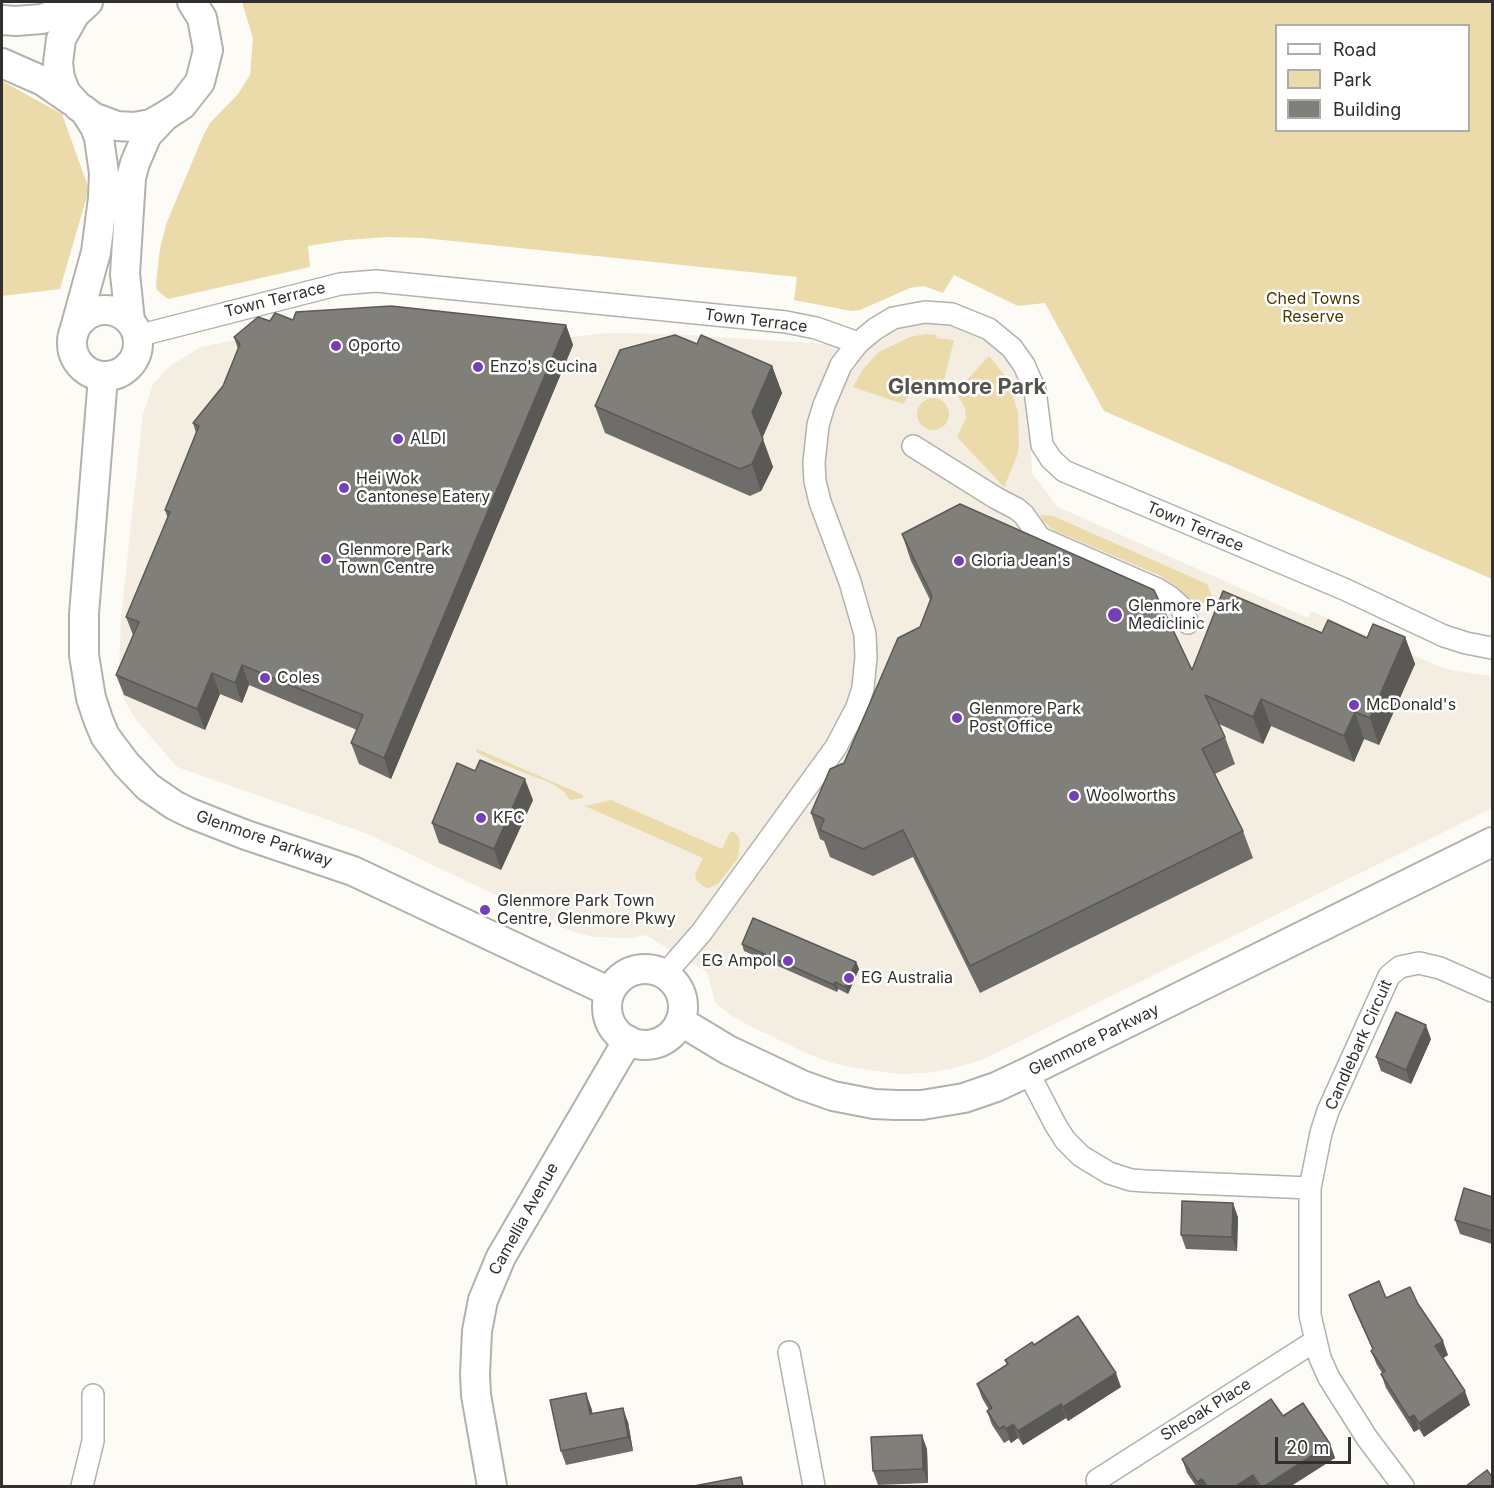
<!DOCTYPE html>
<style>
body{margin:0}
#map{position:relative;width:1494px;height:1488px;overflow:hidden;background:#fdfbf5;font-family:Inter,sans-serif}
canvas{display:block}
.frame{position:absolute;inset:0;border:3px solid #31302e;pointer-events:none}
.legend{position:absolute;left:1275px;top:24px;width:195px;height:108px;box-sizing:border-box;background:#fff;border:2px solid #adacab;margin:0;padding:8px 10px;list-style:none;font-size:18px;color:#31302e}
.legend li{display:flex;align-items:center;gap:12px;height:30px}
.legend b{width:30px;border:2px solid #adacab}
.scale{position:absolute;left:1275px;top:1437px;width:76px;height:27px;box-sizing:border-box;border:3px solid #31302e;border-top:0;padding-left:8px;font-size:18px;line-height:21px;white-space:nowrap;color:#31302e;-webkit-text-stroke:4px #fff;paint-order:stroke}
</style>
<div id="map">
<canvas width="1494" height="1488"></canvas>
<div class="frame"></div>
<ul class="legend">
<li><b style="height:8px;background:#fff"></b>Road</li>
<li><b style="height:16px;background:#ebdaaa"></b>Park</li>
<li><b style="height:16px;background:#817f7a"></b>Building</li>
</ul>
<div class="scale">20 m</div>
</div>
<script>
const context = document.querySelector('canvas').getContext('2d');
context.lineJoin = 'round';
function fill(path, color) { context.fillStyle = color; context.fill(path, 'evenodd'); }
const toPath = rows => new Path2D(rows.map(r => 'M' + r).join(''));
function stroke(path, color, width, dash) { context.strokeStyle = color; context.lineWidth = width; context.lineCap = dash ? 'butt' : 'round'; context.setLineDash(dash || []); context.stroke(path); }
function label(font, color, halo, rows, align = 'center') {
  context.font = font + ' Inter,sans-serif'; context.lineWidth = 5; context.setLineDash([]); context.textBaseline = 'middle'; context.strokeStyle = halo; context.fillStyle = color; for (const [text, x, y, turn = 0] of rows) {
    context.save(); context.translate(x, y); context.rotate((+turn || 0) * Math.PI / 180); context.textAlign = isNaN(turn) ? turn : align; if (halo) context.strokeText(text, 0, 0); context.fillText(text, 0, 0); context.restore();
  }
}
fill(toPath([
 [339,319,562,338,608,333,673,334,826,344,929,319,969,328,996,347,1017,368,1029,399,1032,473,1058,507,1308,618,1311,611,1436,665,1451,670,1492,676,1492,808,982,1060,951,1069,925,1073,899,1074,850,1067,829,1062,804,1052,746,1024,729,1014,715,1002,707,972,646,935,632,938,594,937,573,932,368,834,177,767,136,720,124,699,119,670,121,617,143,414,153,384,170,366,201,347]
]), '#f3eee1');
fill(toPath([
 [242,2,1492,2,1492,579,1104,411,1045,303,1018,306,954,275,943,293,924,286,910,288,860,310,851,311,794,300,797,277,424,238,388,237,346,240,308,246,310,267,168,299,157,290,156,283,160,248,167,222,203,136,210,123,238,94,250,75,253,38],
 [1276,26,1468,26,1468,130,1276,130],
 [2,81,62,114,89,189,60,289,2,296],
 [926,334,937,335,936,338,954,340,943,385,932,383,918,386,912,391,903,404,853,387,863,369,879,352,910,337],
 [989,356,1007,378,1018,412,1019,445,1017,456,1004,487,957,437,966,418,965,408,956,392],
 '917 414a16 16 0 1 1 32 0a16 16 0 1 1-32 0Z',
 [1040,515,1053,516,1207,584,1214,601,1196,604,1178,588,1159,575,1053,530,1043,521],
 [477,749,583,795,583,798,570,800,564,792,553,784,494,761,476,752],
 [611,800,722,849,730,832,734,832,739,837,740,843,738,858,718,884,709,888,704,887,697,881,695,874,703,858,585,806]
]), '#ebdaaa');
const street = toPath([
 [137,336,340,284,376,281,786,322,816,328,858,343,875,329,893,318,925,312,952,314,989,329,1012,348,1024,365,1035,390,1042,445,1051,459,1064,471,1344,589,1444,636,1466,643,1492,648],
 [913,446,996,498,1017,509,1024,515,1040,538,1157,589,1170,597,1180,606,1188,623],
 [665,974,701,933,836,747,857,707,863,688,866,657,865,634,850,582,820,502,815,481,814,463,818,425,824,405,841,365,858,343],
 [1028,1072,1055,1124,1065,1140,1081,1156,1109,1173,1131,1180,1145,1181,1310,1188],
 [789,1352,814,1486],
 [1097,1480,1315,1341],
 [82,1486,93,1441,93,1395],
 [1403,1486,1367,1438,1329,1378,1320,1358,1310,1315,1310,1188,1321,1133,1328,1111,1389,976,1400,967,1419,963,1440,968,1492,991]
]);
const secondary = toPath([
 [88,2,75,14,61,39,58,63,60,78,66,93,78,106,93,117,117,126,134,127,151,124,165,116,182,105,200,82,208,50,202,18,192,2],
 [2,20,16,21,42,19,86,2],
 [2,63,43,81,72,101],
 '72 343a33 33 0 1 1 66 0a33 33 0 1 1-66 0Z',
 [130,321,125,274,131,178,135,163,147,135,165,116],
 [74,332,96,252,103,198,104,173,99,138,95,127,84,110],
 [103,377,84,614,84,655,91,698,98,719,105,736,126,764,148,787,174,805,190,813,246,835,353,871,610,992],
 '607 1007a38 38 0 1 1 76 0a38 38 0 1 1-76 0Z',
 [680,1021,728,1050,802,1085,833,1096,874,1104,896,1105,922,1105,964,1098,996,1087,1028,1072,1492,842],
 [492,1486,476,1395,475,1374,477,1331,483,1300,501,1257,628,1040]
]);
stroke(street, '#b3b1ab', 24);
stroke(secondary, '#b3b1ab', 32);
stroke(street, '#fff', 21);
stroke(secondary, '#fff', 28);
fill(toPath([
 [293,320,566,325,573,345,391,779,359,764,351,743,357,730,249,685,242,703,220,694,205,730,124,695,116,675,133,635,126,617,168,519,165,510,196,433,193,423,223,386,238,349,234,337,270,321],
 [697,344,772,366,782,393,762,438,773,467,761,491,750,496,605,433,595,406],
 [902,534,1192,670,1322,633,1367,638,1405,637,1415,664,1379,745,1364,739,1354,762,1271,726,1263,744,1219,724,1225,737,1235,764,1215,774,1243,831,1253,858,980,993,913,857,873,876,830,857,824,841,820,839,811,813,844,763,920,627,930,600,911,561],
 [533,800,501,870,439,843,432,823],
 [742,944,856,962,859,969,848,994,838,989,837,992,744,951],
 [1431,1039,1411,1084,1381,1071,1376,1057],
 [1492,1197,1492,1244,1460,1234,1455,1220],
 [1238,1217,1237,1251,1186,1249,1181,1235],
 [1349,1295,1386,1298,1418,1304,1448,1355,1443,1358,1470,1405,1424,1437,1419,1429,1414,1432,1386,1388,1381,1374,1382,1373,1377,1365,1371,1351,1373,1350,1354,1309],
 [1034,1345,1121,1387,1068,1421,1066,1418,1023,1445,1018,1438,1011,1443,1009,1440,1004,1443,992,1425,987,1411,989,1410,982,1398,977,1384,1007,1365,1005,1360],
 [591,1407,593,1414,628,1422,633,1451,566,1465,561,1451],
 [1283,1416,1330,1444,1335,1458,1291,1486,1196,1486,1187,1473,1182,1459],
 [927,1449,928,1483,878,1485,873,1471]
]), '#6f6d69');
fill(toPath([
 [566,325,573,345,391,779,384,758],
 [772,366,782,393,762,439,752,412],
 [763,439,773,467,761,491,752,464],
 [1405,637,1415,664,1379,745,1370,718],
 [242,665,249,685,242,703,235,683],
 [212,673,220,694,205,730,197,709],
 [1261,699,1271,726,1263,744,1253,717],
 [1355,712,1364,739,1354,762,1344,736],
 [525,779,533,800,501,870,494,849],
 [856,962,859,969,848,994,845,987],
 [835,982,838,989,837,992,834,985],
 [1426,1025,1431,1039,1411,1084,1406,1070],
 [1233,1203,1238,1217,1237,1251,1232,1237],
 [1443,1341,1448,1355,1440,1360,1435,1346],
 [1116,1373,1121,1387,1068,1421,1063,1407],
 [1465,1391,1470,1405,1424,1437,1419,1423],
 [586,1393,591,1407,595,1428,590,1414],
 [1061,1404,1066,1418,1023,1445,1018,1431],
 [623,1408,628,1422,633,1451,628,1437],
 [1414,1415,1419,1429,1414,1432,1409,1418],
 [1013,1424,1018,1438,1011,1443,1006,1429],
 [922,1435,927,1449,928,1483,923,1469],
 [1330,1444,1335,1458,1291,1486,1265,1486],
 [1253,1475,1257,1486,1236,1486],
 [1202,1479,1205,1486,1199,1486,1197,1482]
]), '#5a5955');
const building = toPath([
 [391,306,566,325,384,758,351,743,363,715,242,665,235,683,212,673,197,709,116,675,139,622,126,617,170,512,165,510,199,426,193,423,223,386,240,344,234,337,258,317,270,321,275,313,293,320,296,312,391,306],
 [675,335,697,344,701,335,772,366,752,412,763,439,752,464,740,469,595,406,620,350,675,335],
 [960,504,1154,590,1192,670,1223,591,1322,633,1328,620,1367,638,1373,624,1405,637,1370,718,1355,712,1344,736,1261,699,1253,717,1205,695,1225,737,1202,749,1243,831,970,966,903,830,863,849,820,830,824,819,811,813,830,769,844,763,898,638,920,627,932,596,902,534,960,504],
 [480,760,525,779,494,849,432,823,457,763,475,771,480,760],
 [753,918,856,962,845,987,835,982,834,985,742,944,753,918],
 [1396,1012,1426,1025,1406,1070,1376,1057,1396,1012],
 [1464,1188,1492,1197,1492,1231,1455,1220,1464,1188],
 [1182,1201,1233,1203,1232,1237,1181,1235,1182,1201],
 [1379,1281,1386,1298,1410,1287,1418,1304,1443,1341,1435,1346,1465,1391,1419,1423,1414,1415,1409,1418,1381,1374,1385,1371,1371,1351,1373,1349,1349,1295,1379,1281],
 [1078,1316,1116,1373,1063,1407,1061,1404,1018,1431,1013,1424,1006,1429,1004,1426,999,1429,987,1411,992,1408,977,1384,1008,1364,1005,1360,1032,1342,1034,1345,1078,1316],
 [586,1393,590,1414,623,1408,628,1437,561,1451,550,1400,586,1393],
 [1271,1399,1283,1416,1303,1403,1330,1444,1265,1486,1260,1486,1253,1475,1236,1486,1207,1486,1202,1479,1197,1482,1182,1459,1271,1399],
 [922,1435,923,1469,873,1471,871,1437,922,1435],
 [1487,1470,1492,1477,1492,1486,1466,1486,1487,1470],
 [741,1477,743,1486,694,1486,741,1477]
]);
fill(building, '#817f7a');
stroke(building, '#5a5955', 1.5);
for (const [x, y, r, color] of [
 [336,346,6,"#763fb6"],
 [478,367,6,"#763fb6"],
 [398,439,6,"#763fb6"],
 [344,488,6,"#763fb6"],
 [326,559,6,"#763fb6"],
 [959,561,6,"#763fb6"],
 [1115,615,8,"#763fb6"],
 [265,678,6,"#763fb6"],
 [1354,705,6,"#763fb6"],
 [957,718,6,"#763fb6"],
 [1074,796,6,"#763fb6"],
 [481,818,6,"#763fb6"],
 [485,910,6,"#763fb6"],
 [788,961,6,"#763fb6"],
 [849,978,6,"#763fb6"]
]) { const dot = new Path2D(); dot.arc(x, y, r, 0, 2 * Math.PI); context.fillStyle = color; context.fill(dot); stroke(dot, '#fff', 2); }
label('16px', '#483801', '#fff', [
 ["Ched Towns",1313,299],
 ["Reserve",1313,317]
]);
label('16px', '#31302e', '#fff', [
 ["Town Terrace",275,300,-14],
 ["Town Terrace",756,321,7],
 ["Town Terrace",1195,527,23],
 ["Glenmore Parkway",264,839,19],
 ["Glenmore Parkway",1094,1040,-26],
 ["Candlebark Circuit",1359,1045,-66],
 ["Camellia Avenue",524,1219,-61],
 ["Sheoak Place",1206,1410,-32]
]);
label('16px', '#31302e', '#fff', [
 ["Oporto",348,346],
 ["Enzo's Cucina",490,367],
 ["ALDI",410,439],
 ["Hei Wok",356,479],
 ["Cantonese Eatery",356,497],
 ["Glenmore Park",338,550],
 ["Town Centre",338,568],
 ["Gloria Jean's",971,561],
 ["Glenmore Park",1128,606],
 ["Mediclinic",1128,624],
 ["Coles",277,678],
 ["McDonald's",1366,705],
 ["Glenmore Park",969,709],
 ["Post Office",969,727],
 ["Woolworths",1086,796],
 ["KFC",493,818],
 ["Glenmore Park Town",497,901],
 ["Centre, Glenmore Pkwy",497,919],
 ["EG Ampol",776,961,"right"],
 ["EG Australia",861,978]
], 'left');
label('bold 22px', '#55534e', '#fff', [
 ["Glenmore Park",967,387]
]);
</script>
